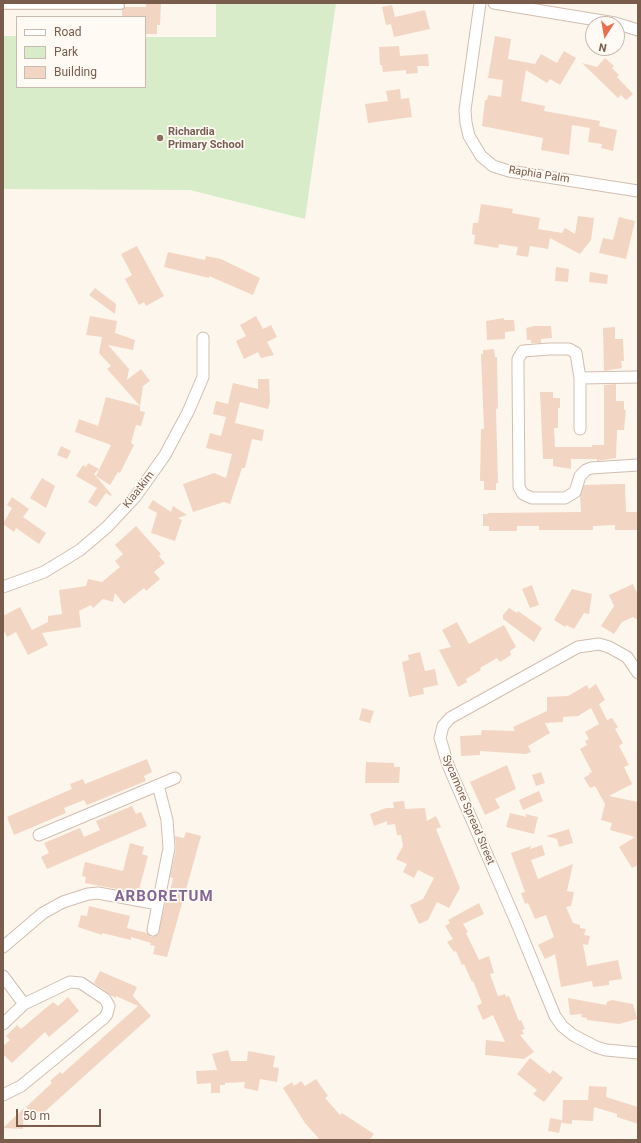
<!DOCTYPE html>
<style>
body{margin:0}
#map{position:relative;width:641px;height:1143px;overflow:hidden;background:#fdf6ec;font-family:Roboto,sans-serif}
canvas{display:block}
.frame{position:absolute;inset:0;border:4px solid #7a5c4d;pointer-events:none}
.legend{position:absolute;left:16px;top:16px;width:130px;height:72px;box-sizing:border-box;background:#fffaf3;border:1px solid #cabbb1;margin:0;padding:5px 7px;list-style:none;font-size:12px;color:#7a5c4d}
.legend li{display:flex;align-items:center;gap:8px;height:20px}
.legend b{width:20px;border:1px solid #cabbb1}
.north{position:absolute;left:585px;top:16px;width:40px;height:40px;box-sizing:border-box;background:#fffaf3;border:1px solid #cabbb1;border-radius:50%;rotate:191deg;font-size:11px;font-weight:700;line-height:16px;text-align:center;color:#7a5c4d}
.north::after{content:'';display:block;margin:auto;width:14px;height:18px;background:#e76f51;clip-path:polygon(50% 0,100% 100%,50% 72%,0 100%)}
.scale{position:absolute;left:16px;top:1109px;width:85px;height:18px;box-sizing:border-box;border:2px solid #7a5c4d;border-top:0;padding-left:5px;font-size:12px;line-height:14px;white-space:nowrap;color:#7a5c4d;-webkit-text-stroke:3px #fffaf3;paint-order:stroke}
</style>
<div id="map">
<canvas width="641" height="1143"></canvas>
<div class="frame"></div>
<ul class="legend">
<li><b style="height:5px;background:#fff"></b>Road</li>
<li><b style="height:11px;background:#d8ecc9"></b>Park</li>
<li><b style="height:11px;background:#f3d5c3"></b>Building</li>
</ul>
<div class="north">N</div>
<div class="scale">50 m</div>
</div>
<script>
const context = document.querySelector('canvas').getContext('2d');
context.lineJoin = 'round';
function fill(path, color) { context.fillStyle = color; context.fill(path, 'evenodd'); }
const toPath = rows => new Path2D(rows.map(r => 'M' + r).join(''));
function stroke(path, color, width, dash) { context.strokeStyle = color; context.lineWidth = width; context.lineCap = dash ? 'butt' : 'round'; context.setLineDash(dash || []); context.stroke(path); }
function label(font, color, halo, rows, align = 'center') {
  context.font = font + ' Roboto,sans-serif'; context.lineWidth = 3.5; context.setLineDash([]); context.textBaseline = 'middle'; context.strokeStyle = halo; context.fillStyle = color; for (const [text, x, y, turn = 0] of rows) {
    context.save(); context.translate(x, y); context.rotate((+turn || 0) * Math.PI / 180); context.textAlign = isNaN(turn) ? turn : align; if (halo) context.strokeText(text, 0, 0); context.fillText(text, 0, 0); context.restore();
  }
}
fill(toPath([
 [216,3,336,3,305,219,190,190,3,189,3,36,17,36,17,87,145,87,145,37,216,37]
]), '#d8ecc9');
fill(toPath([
 [146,3,161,3,160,25,157,25,157,34,145,34,145,17,122,17,122,10,125,7,146,7],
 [392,5,395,17,425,10,430,29,394,37,391,24,386,25,382,7],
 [495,36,511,39,508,59,535,64,541,54,557,63,564,51,576,58,560,85,550,79,547,83,526,70,521,101,545,106,544,111,600,121,599,126,617,130,613,151,601,148,602,144,588,142,590,128,572,125,569,155,541,150,543,138,482,126,485,100,487,100,488,95,501,97,503,80,488,78],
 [399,46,400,56,428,54,429,66,417,66,418,73,406,74,406,70,383,72,382,65,380,65,379,47],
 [605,58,614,66,612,68,619,75,617,77,633,94,626,100,621,95,618,98,582,63,597,67],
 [400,89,401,99,409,98,412,117,368,123,365,104,388,101,386,91],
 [481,204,513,209,512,213,540,218,538,229,562,233,565,228,575,234,578,216,594,218,591,240,580,254,550,238,548,249,530,246,528,257,516,255,518,247,499,244,498,248,474,244,475,235,472,234,473,223,478,223],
 [619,217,635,221,626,259,599,253,603,238,613,240],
 [137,246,164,296,146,306,144,302,139,305,125,279,132,275,121,254],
 [168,252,205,260,206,256,221,259,260,278,253,295,209,276,209,278,164,267],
 [556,267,569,269,568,282,555,281],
 [590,272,608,275,607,284,589,282],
 [95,288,116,304,115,314,89,295],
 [90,316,117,321,115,333,135,340,133,350,108,345,129,369,127,380,141,369,150,381,143,386,140,406,107,369,111,366,99,353,102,337,86,335],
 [256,316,263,329,271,325,277,337,267,342,274,355,261,358,258,352,244,359,236,341,246,336,240,325],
 [504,318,504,320,514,320,515,331,505,332,505,339,487,340,486,321],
 [534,326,551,326,552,338,541,339,541,343,531,343,531,340,527,340,526,328],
 [615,327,615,339,623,339,624,361,621,361,622,368,604,371,603,328],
 [494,349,495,357,497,357,498,408,496,409,498,483,496,483,496,490,484,490,484,481,480,481,481,429,484,429,481,354,483,354,483,350],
 [258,379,269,379,270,402,268,409,240,402,235,423,264,430,262,441,252,439,245,468,242,468,230,504,224,502,193,512,183,484,214,473,226,478,232,454,206,448,210,433,221,436,226,417,213,414,216,401,228,404,233,383,258,389],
 [616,384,616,401,624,401,624,410,626,410,624,430,617,430,616,458,597,461,597,459,571,459,571,469,553,466,553,459,543,459,540,392,553,392,553,398,560,398,560,408,558,408,558,428,554,428,555,447,592,447,592,445,604,445,604,385],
 [106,397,140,406,140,411,145,412,141,426,136,425,131,443,134,445,120,473,118,472,110,485,96,476,111,445,75,432,79,419,98,426],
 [61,446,71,451,67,459,57,455],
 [88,463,99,469,94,474,112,495,111,496,106,493,96,507,88,502,97,488,76,476,83,465,86,467],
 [42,478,55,486,46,508,30,498],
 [618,484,625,484,626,512,638,512,638,530,615,530,615,525,593,526,593,530,539,530,539,526,517,526,517,531,489,531,489,526,483,526,483,514,488,514,488,513,581,512,580,496,584,485],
 [12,497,29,509,23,517,46,533,39,544,16,528,14,532,3,524,12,508,7,505],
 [153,500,171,512,173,506,187,515,178,518,182,520,175,541,151,533,157,513,148,508],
 [136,526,161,554,159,556,165,563,154,572,160,579,146,591,144,588,124,604,115,593,113,602,103,599,93,608,91,605,79,611,81,627,42,633,48,645,28,655,16,632,7,637,3,629,3,616,20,607,32,630,48,622,48,616,62,614,59,590,86,586,88,579,102,582,120,567,115,561,123,554,115,545],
 [633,584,638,595,638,620,633,617,622,622,614,634,601,626,614,606,609,595],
 [532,585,539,605,530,608,522,589],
 [572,589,592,594,589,614,584,613,574,629,566,625,565,627,554,620],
 [509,608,517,613,518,611,542,628,534,642,503,619,503,615],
 [457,622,469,644,504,625,516,647,510,651,511,655,500,662,497,658,480,668,481,670,466,679,467,682,458,687,439,650,451,647,442,630],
 [420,652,425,671,435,669,438,685,423,688,424,694,409,697,402,662,409,660,408,655],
 [596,684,605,700,599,704,607,720,612,718,618,727,615,729,623,743,619,746,629,765,624,767,632,784,609,796,638,802,638,865,632,868,619,847,635,837,610,830,612,823,601,820,605,804,595,786,590,788,584,778,590,774,589,773,592,772,580,749,587,745,585,741,589,739,585,732,599,724,591,708,578,716,563,717,563,722,545,723,550,733,528,746,531,752,526,754,480,751,480,755,461,756,460,736,481,735,482,730,515,731,513,727,547,711,547,697,568,696,587,685,589,689],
 [362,708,374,711,370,723,359,720],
 [147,759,152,772,144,776,146,781,87,805,84,800,64,808,66,813,14,835,7,817,72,789,70,784,83,779,85,784],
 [366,762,394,763,394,767,400,767,399,783,365,783],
 [507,765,516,789,495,799,500,808,485,815,470,782],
 [541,772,545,783,536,786,532,775],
 [539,791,543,801,523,810,519,800],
 [404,801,405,809,425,808,427,821,436,816,441,827,436,829,460,888,449,908,437,902,428,920,419,924,410,905,423,899,434,878,418,870,414,878,403,872,407,864,396,859,403,846,401,835,397,835,395,824,387,825,387,821,374,826,370,814,386,808,394,808,393,802],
 [132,806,136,814,141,812,147,826,47,869,41,857,49,853,44,843,80,828,84,837,100,830,96,821],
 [510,813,527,817,525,814,538,817,534,834,506,827],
 [569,829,573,843,559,847,557,839,546,836],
 [186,832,201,836,167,957,153,954,155,946,150,945,151,943,131,937,131,940,102,933,102,935,78,927,81,915,87,916,89,906,130,916,127,928,147,933,151,937,158,935,167,895,169,896,173,878,170,877,176,849,175,836,184,838],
 [130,843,144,847,142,854,148,856,138,893,85,883,86,877,82,876,85,862,123,871],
 [542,845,545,855,531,860,538,879,573,864,567,891,574,892,571,906,566,907,573,923,580,925,580,928,586,929,584,935,590,936,588,945,583,944,587,966,618,960,622,979,609,981,609,985,593,987,592,981,561,987,555,954,545,959,538,945,554,937,546,915,535,919,528,903,525,904,521,893,525,892,511,853,531,846,530,849],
 [479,903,484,914,463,924,468,932,466,933,479,960,489,956,494,973,490,974,498,996,505,994,506,997,509,996,519,1021,521,1020,525,1029,522,1030,524,1034,520,1035,534,1052,524,1059,485,1055,486,1040,505,1042,493,1015,483,1020,477,1006,482,1003,473,981,472,982,464,964,462,965,456,951,454,952,447,942,453,939,445,926,450,923,448,920],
 [100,971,137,987,133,996,151,1016,41,1115,38,1111,33,1115,26,1107,52,1083,50,1081,60,1072,62,1074,138,1006,116,996,116,998,112,996,94,983],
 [68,997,79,1011,49,1037,45,1032,12,1063,3,1054,3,1046,10,1040,6,1036,17,1025,21,1029,53,1002,58,1006],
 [568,998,606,1005,607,1002,612,1000,633,1004,637,1019,619,1024,587,1020,587,1018,581,1017,582,1014,570,1015],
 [228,1050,231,1061,247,1061,248,1051,275,1056,273,1067,279,1068,277,1082,260,1079,258,1091,244,1088,245,1082,225,1083,225,1085,220,1085,220,1093,211,1093,211,1083,197,1084,196,1071,217,1070,212,1054],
 [530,1058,550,1074,553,1070,563,1078,544,1102,533,1094,537,1090,517,1074],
 [316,1079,328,1096,325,1098,340,1115,342,1113,374,1134,369,1140,320,1140,305,1123,283,1088,292,1082,294,1086,301,1081,305,1086],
 [589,1086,607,1087,606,1097,638,1107,638,1124,617,1117,617,1114,594,1107,593,1121,572,1120,572,1124,562,1123,563,1100,588,1100],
 [24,1108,23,1129,3,1128],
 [550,1118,562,1120,559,1133,548,1131]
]), '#f3d5c3');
const service = toPath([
 [3,6,121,6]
]);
const minor = toPath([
 [480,3,465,110,466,123,469,136,481,156,493,166,509,171,638,191],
 [494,3,615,23,638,30],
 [580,378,638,377],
 [580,429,580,378,576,353,569,349,549,349,523,351,518,359,518,371,519,487,523,494,532,498,565,498,575,492,580,476,586,470,591,468,638,465],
 [3,587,44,572,80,550,107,527,136,496,165,455,188,412,203,377,203,338],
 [638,673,627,657,609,647,599,644,578,647,450,718,443,726,440,738,448,765,518,926,555,1016,562,1026,573,1035,596,1047,606,1050,638,1053],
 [39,835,175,778],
 [153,930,169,848,167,820,158,785],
 [3,947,43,913,63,902,88,894,98,893,158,904],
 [3,976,24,1004],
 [3,1024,24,1004,70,982,81,983,105,999,109,1006,107,1014,104,1018,21,1086,3,1095]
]);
stroke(service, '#d1beb0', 8);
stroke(minor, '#d1beb0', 13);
stroke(service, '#fff', 5.5);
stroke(minor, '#fff', 11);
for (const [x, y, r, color] of [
 [160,138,4,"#8d6e63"]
]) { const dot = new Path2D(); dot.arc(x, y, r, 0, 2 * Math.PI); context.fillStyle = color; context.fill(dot); stroke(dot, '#fffaf3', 1.5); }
label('bold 11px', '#785e54', '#fffaf3', [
 ["Richardia",168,132],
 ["Primary School",168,145]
], 'left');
label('11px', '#7a5c4d', '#fffaf3', [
 ["Raphia Palm",539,175,9],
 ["Kiaatkim",139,490,-52],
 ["Sycamore Spread Street",468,810,67]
]);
context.letterSpacing = '1px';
label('bold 15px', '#846695', '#fffaf3', [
 ["ARBORETUM",164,897]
]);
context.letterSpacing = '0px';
</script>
